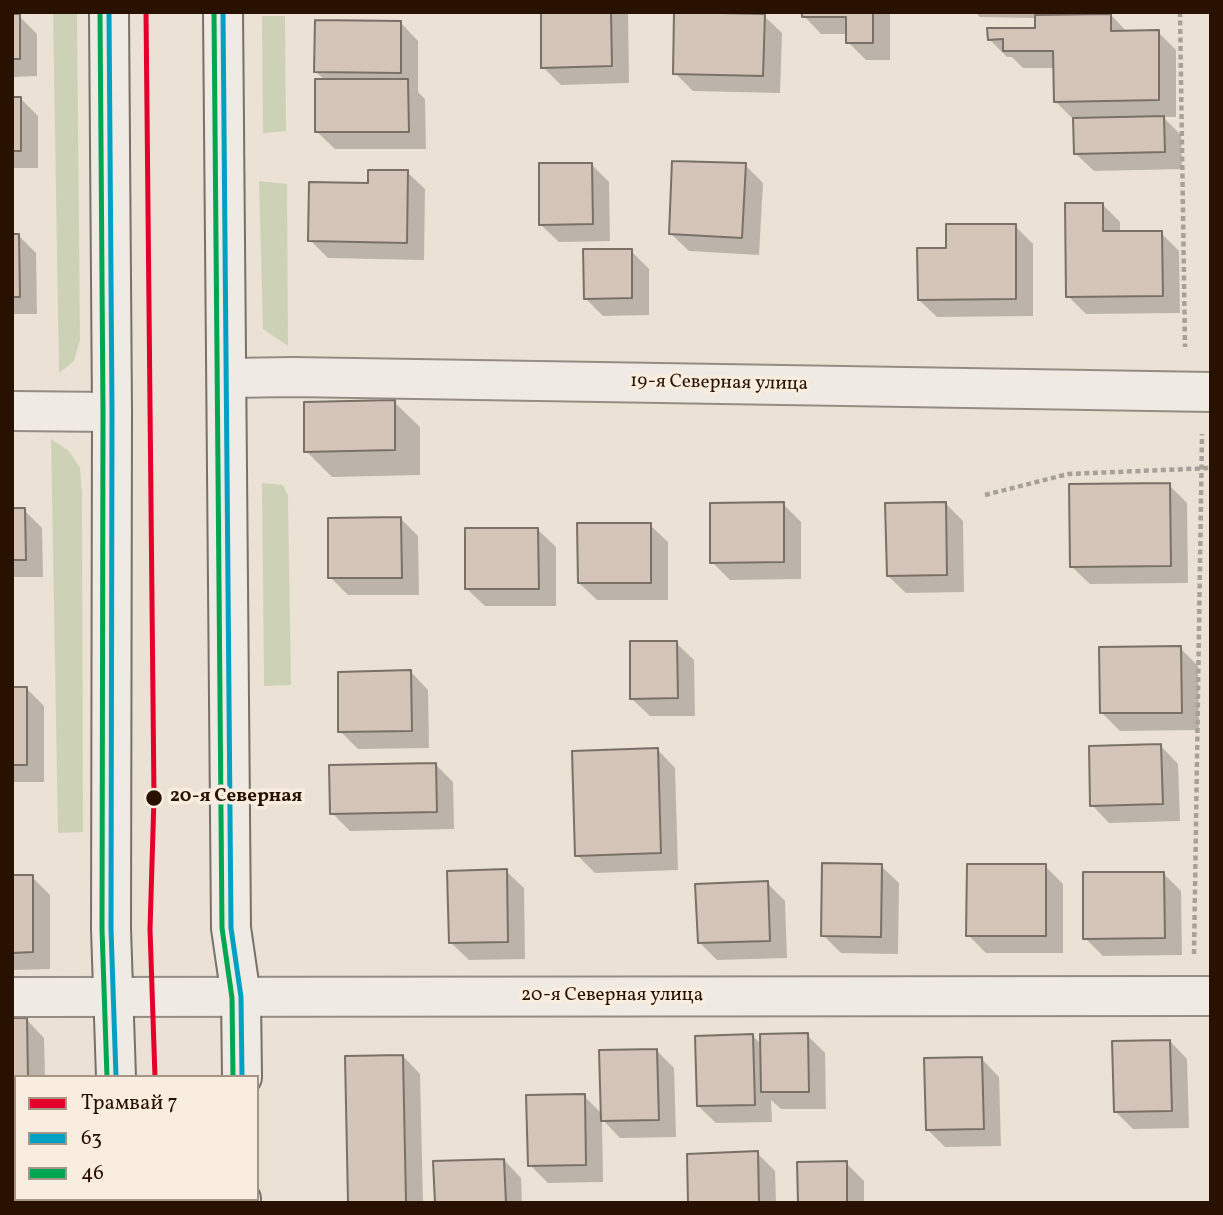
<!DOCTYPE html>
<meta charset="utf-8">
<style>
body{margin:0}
#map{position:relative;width:1223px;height:1215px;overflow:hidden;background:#ebe2d5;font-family:Vollkorn,serif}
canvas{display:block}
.frame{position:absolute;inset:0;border:14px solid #281100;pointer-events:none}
.legend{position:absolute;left:14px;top:1075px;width:245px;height:126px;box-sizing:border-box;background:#f8edde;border:2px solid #a59585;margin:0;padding:9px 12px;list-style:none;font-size:21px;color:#281100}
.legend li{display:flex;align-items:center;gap:14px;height:35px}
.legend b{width:35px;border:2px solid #a59585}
</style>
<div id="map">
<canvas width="1223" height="1215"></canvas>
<div class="frame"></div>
<ul class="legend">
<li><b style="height:9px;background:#e4002b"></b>Трамвай 7</li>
<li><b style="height:9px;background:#02a1c4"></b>63</li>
<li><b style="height:9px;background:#00a651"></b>46</li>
</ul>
</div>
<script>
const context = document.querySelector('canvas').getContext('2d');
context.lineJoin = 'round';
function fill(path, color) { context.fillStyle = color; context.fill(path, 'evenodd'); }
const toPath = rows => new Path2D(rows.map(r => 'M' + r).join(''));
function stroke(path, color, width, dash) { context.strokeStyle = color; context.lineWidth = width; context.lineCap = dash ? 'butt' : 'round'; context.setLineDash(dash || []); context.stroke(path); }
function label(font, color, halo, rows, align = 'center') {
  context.font = font + ' Vollkorn,serif'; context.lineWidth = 7; context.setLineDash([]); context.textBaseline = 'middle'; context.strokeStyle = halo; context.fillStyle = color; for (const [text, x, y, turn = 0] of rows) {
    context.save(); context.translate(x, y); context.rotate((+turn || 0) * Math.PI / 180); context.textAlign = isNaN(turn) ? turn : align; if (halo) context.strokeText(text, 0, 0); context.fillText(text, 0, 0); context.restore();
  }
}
fill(toPath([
 [53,12,77,12,80,340,74,361,59,373],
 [262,16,285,16,286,131,263,133],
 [259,181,287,184,288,346,263,329],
 [51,439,69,451,80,468,82,494,83,832,58,833],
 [262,483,283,485,288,496,291,685,264,686]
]), '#cdd2b6');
fill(toPath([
 [543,12,628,12,629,83,561,85,543,67],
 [804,12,890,12,890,60,866,60,848,42,848,34,821,34,804,16],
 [975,12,1042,12,1042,17,1111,15,1128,33,1158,32,1176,50,1176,117,1163,117,1181,135,1182,169,1094,171,1076,154,1073,119,1055,101,1055,68,1023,68,1012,57,1007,57,989,39,1037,29,1036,18,980,17],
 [12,16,19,16,37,34,37,76,12,77],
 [764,16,782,33,780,93,693,91,675,73],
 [401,23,418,41,418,92,425,99,426,149,335,149,317,132,326,81,316,72],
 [12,98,20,98,38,116,38,168,12,168],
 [591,164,609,182,610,241,559,242,541,225],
 [745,165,763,183,759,255,689,251,671,234],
 [407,172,425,189,424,260,328,258,310,240],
 [1102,204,1120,222,1120,233,1161,233,1179,251,1180,313,1086,314,1068,296],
 [1015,226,1033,244,1033,316,937,317,919,300],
 [12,235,18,235,36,253,37,314,12,314],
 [631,251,649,269,649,315,603,316,585,298],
 [394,402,420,427,420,475,332,477,306,451],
 [1169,485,1187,503,1188,583,1090,584,1072,567],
 [945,503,963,521,964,592,906,593,888,576],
 [783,504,801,522,801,579,730,580,712,562],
 [12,510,24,510,42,528,43,577,12,577],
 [400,518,418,536,419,595,348,595,330,577],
 [650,525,668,542,668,600,597,600,579,583],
 [538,530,556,547,556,606,485,606,467,589],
 [676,643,694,660,695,716,650,716,632,699],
 [1180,648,1198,666,1199,730,1120,731,1102,713],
 [411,672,428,690,429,748,358,749,340,731],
 [12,688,26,688,44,706,44,782,12,782],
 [1161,746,1178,764,1180,821,1109,823,1092,805],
 [658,750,675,768,678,870,595,873,577,855],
 [435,764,453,782,454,829,350,831,332,813],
 [881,866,899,883,898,954,841,953,823,935],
 [1045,866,1063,884,1063,953,986,953,968,935],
 [506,871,524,888,525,959,469,960,451,943],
 [1163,873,1181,891,1182,955,1103,956,1085,938],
 [12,877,32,877,50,895,50,969,12,970],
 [767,883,785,901,787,958,717,960,699,942],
 [12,1020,27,1020,44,1038,45,1077,16,1077,16,1199,47,1199,47,1203,12,1203],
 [807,1035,825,1053,826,1109,781,1109,771,1100,772,1122,716,1123,698,1106,753,1036,762,1045],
 [1170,1041,1187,1059,1189,1128,1133,1129,1115,1111],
 [656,1050,674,1068,676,1137,620,1138,602,1119,603,1182,548,1183,530,1165,584,1096,602,1114],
 [403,1056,420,1074,423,1203,350,1203],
 [982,1059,999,1077,1001,1146,945,1147,927,1129],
 [757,1153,775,1171,776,1203,690,1203],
 [504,1160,521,1178,522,1203,436,1203],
 [846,1163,864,1181,864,1203,800,1203]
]), '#0003');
const building = toPath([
 [541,12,611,12,612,66,541,68,541,12],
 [674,12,765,14,763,76,673,74,674,12],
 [802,12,873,12,873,43,846,43,846,17,802,17,802,12],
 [12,14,20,14,20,59,12,59,12,14],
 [1111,14,1111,31,1159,30,1159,100,1054,102,1053,51,1003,51,1003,39,988,40,987,28,1035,28,1035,15,1111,14],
 [315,20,401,21,401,73,314,72,315,20],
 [315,79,408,79,409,132,315,132,315,79],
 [12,97,21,97,21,151,12,151,12,97],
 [1164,116,1165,152,1074,154,1073,118,1164,116],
 [672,161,746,163,742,238,669,234,672,161],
 [539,163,592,163,593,224,539,225,539,163],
 [368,170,408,170,407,243,308,241,309,182,368,183,368,170],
 [1065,203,1103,203,1103,231,1162,231,1163,296,1066,297,1065,203],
 [946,224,1016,224,1016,299,918,300,917,248,946,248,946,224],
 [12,234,19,234,20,297,12,297,12,234],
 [583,249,632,249,632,298,584,299,583,249],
 [395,400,395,450,304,452,304,402,395,400],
 [1170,483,1171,566,1070,567,1069,484,1170,483],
 [784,502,784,562,710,563,710,503,784,502],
 [946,502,947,575,887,576,885,503,946,502],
 [12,508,25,508,26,560,12,560,12,508],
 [401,517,402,578,328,578,328,518,401,517],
 [577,523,651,523,651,583,578,583,577,523],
 [465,528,538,528,539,589,465,589,465,528],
 [630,641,677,641,678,698,630,699,630,641],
 [1181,646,1182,713,1100,713,1099,647,1181,646],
 [411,670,412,731,338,732,338,672,411,670],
 [12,687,27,687,27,765,12,765,12,687],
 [1161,744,1163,804,1090,806,1089,746,1161,744],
 [658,748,661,853,575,856,572,751,658,748],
 [436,763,437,812,330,814,329,765,436,763],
 [822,863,882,864,881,937,821,936,822,863],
 [967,864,1046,864,1046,936,966,936,967,864],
 [507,869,508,942,449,943,447,871,507,869],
 [1083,872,1164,872,1165,938,1083,939,1083,872],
 [12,875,33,875,33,952,12,953,12,875],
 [768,881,770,941,698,943,695,884,768,881],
 [12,1018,27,1018,28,1077,16,1077,16,1195,12,1195,12,1018],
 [808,1033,809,1092,761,1092,760,1034,808,1033],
 [753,1034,755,1105,697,1106,695,1036,753,1034],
 [1170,1040,1172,1111,1114,1112,1112,1041,1170,1040],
 [657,1049,659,1120,601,1121,599,1050,657,1049],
 [403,1055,406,1203,348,1203,345,1056,403,1055],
 [982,1057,984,1129,926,1130,924,1058,982,1057],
 [585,1094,586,1165,528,1166,526,1095,585,1094],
 [758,1151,759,1203,688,1203,687,1154,758,1151],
 [504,1159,506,1203,435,1203,433,1161,504,1159],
 [847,1161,847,1202,798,1203,797,1162,847,1161]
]);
fill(building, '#d5c5b8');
stroke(building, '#797067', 2);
const street = toPath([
 [227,378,293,377,1211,392],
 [12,411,112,412],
 [12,997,1211,996]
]);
const secondary = toPath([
 [109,12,112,412,111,929,116,1077],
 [223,12,231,928,241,997,242,1077],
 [120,1199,120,1203],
 [241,1203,241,1199]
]);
stroke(street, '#958d83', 42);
stroke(secondary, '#797067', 42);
stroke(toPath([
 [1180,12,1185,347],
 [985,495,1068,474,1211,468],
 [1194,954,1202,434]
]), '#a7a19a', 4.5, [5, 3.5]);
stroke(street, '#efeae3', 38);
stroke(secondary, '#efeae3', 38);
stroke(toPath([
 [109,12,112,412,111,929,116,1077],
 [223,12,231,928,241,997,242,1077]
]), '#02a1c4', 5);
stroke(toPath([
 [100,12,103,412,102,929,107,1077],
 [214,12,222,928,232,998,233,1077]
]), '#00a651', 5);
stroke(toPath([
 [146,12,154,798,150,929,155,1077]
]), '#e4002b', 5);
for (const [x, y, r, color] of [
 [154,798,9,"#281100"]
]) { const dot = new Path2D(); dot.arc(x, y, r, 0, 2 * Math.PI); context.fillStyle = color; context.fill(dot); stroke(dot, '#f8edde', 2.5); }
label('19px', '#281100', '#f8edde', [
 ["19-я Северная улица",719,384,1],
 ["20-я Северная улица",612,997]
]);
label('bold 19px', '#281100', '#f8edde', [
 ["20-я Северная",170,798]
], 'left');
</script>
